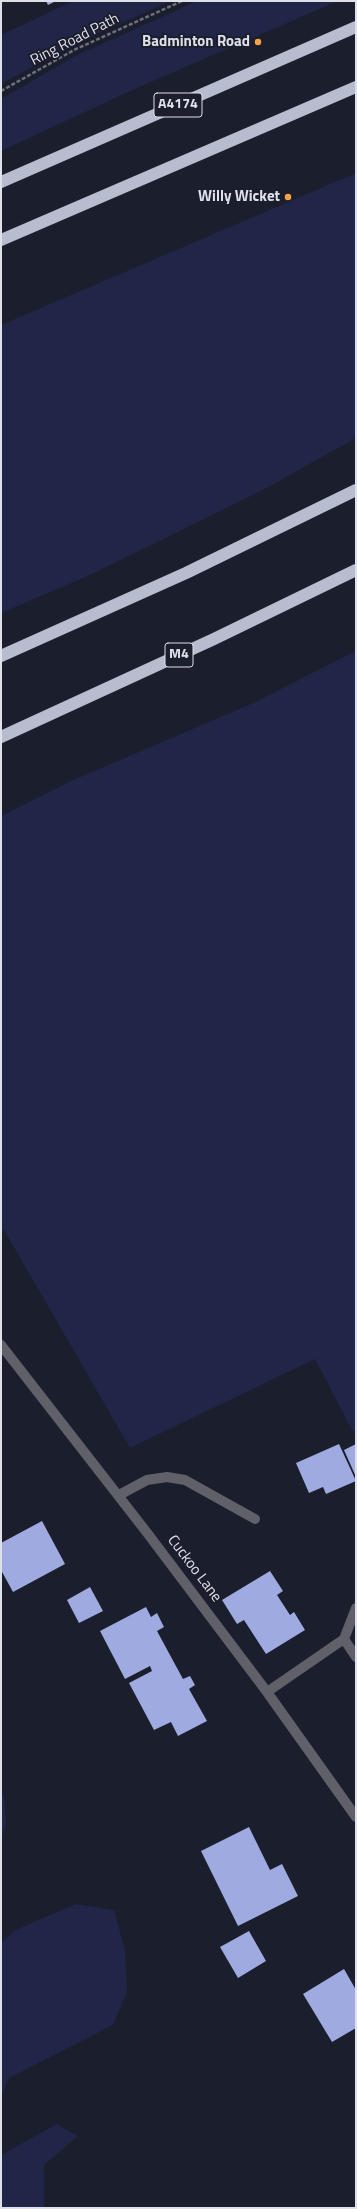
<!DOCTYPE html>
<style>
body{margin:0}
#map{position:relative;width:357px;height:2209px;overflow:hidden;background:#1b1e2c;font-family:"Titillium Web",sans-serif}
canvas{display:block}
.frame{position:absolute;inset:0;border:2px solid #dee0ea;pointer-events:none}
</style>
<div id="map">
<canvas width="357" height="2209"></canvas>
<div class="frame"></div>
</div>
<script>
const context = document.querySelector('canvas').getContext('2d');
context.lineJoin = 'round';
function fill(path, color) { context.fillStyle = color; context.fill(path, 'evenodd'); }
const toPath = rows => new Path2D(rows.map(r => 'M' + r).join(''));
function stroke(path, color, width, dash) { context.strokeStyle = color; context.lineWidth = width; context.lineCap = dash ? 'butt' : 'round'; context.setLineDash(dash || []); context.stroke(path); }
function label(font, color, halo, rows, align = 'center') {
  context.font = font + ' "Titillium Web",sans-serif'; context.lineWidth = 4; context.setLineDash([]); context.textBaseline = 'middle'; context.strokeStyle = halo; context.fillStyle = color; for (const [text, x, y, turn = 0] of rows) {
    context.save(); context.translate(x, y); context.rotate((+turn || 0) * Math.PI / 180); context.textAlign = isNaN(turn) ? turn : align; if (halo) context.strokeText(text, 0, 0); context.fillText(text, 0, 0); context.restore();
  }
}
fill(toPath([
 [73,1,171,1,70,46,1,84,1,35],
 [197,1,338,1,137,88,1,151,1,99,75,56],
 [356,173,356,438,261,491,90,575,1,613,1,325],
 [356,651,356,1430,353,1432,315,1359,130,1448,4,1230,1,1230,1,816,71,781,251,704],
 [1,1794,4,1795,6,1824,1,1839],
 [76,1904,114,1910,125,1950,127,1992,113,2025,9,2078,1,2097,1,1943,15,1930],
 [57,2124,78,2136,44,2165,44,2208,1,2208,1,2155]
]), '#212547');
fill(toPath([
 [46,1,56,1,48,5],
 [339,1444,356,1481,326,1494,323,1487,309,1493,296,1463],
 [356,1444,356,1477,344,1450],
 [42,1521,65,1564,13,1592,1,1570,1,1543],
 [270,1571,283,1591,277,1595,290,1615,294,1612,305,1630,266,1654,244,1620,237,1624,222,1600],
 [90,1587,103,1611,79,1623,67,1600],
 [146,1607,151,1617,157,1613,164,1627,157,1631,183,1679,190,1676,195,1685,189,1689,207,1721,178,1736,171,1722,154,1730,129,1683,152,1671,150,1666,125,1679,100,1631],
 [249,1827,270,1870,282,1864,298,1896,238,1926,201,1851],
 [249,1931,266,1961,238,1978,220,1947],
 [344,1969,356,1990,356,2028,332,2042,303,1994]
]), '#9faae1');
stroke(toPath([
 [1,91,74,50,182,1]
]), '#6d707c', 2.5, [4, 2]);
stroke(toPath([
 [1,1345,148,1534,267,1692,356,1817],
 [119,1495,147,1480,167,1477,185,1480,255,1519],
 [344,1639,356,1657],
 [267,1692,344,1639,356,1608]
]), '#5f6068', 10);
stroke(toPath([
 [1,182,356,27],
 [1,240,356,87],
 [1,656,186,573,356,490],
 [1,737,214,639,356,570]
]), '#b8bccf', 12);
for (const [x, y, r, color] of [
 [258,42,4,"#f5a346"],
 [288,197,4,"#f5a346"]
]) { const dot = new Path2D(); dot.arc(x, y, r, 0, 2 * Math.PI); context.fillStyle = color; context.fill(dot); stroke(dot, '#1b1e2c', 1.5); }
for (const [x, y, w] of [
 [178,105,48],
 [179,655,28]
]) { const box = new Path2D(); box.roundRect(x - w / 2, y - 12, w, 24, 3); context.fillStyle = '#1b1e2c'; context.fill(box); stroke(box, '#dee0ea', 1); }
label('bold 14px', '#dee0ea', null, [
 ["A4174",178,105],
 ["M4",179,655]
]);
label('15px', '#dee0ea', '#1b1e2c', [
 ["Ring Road Path",75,40,-27],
 ["Cuckoo Lane",194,1569,53]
]);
label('bold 15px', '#dee0ea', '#1b1e2c', [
 ["Badminton Road",250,42],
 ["Willy Wicket",280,197]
], 'right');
</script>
